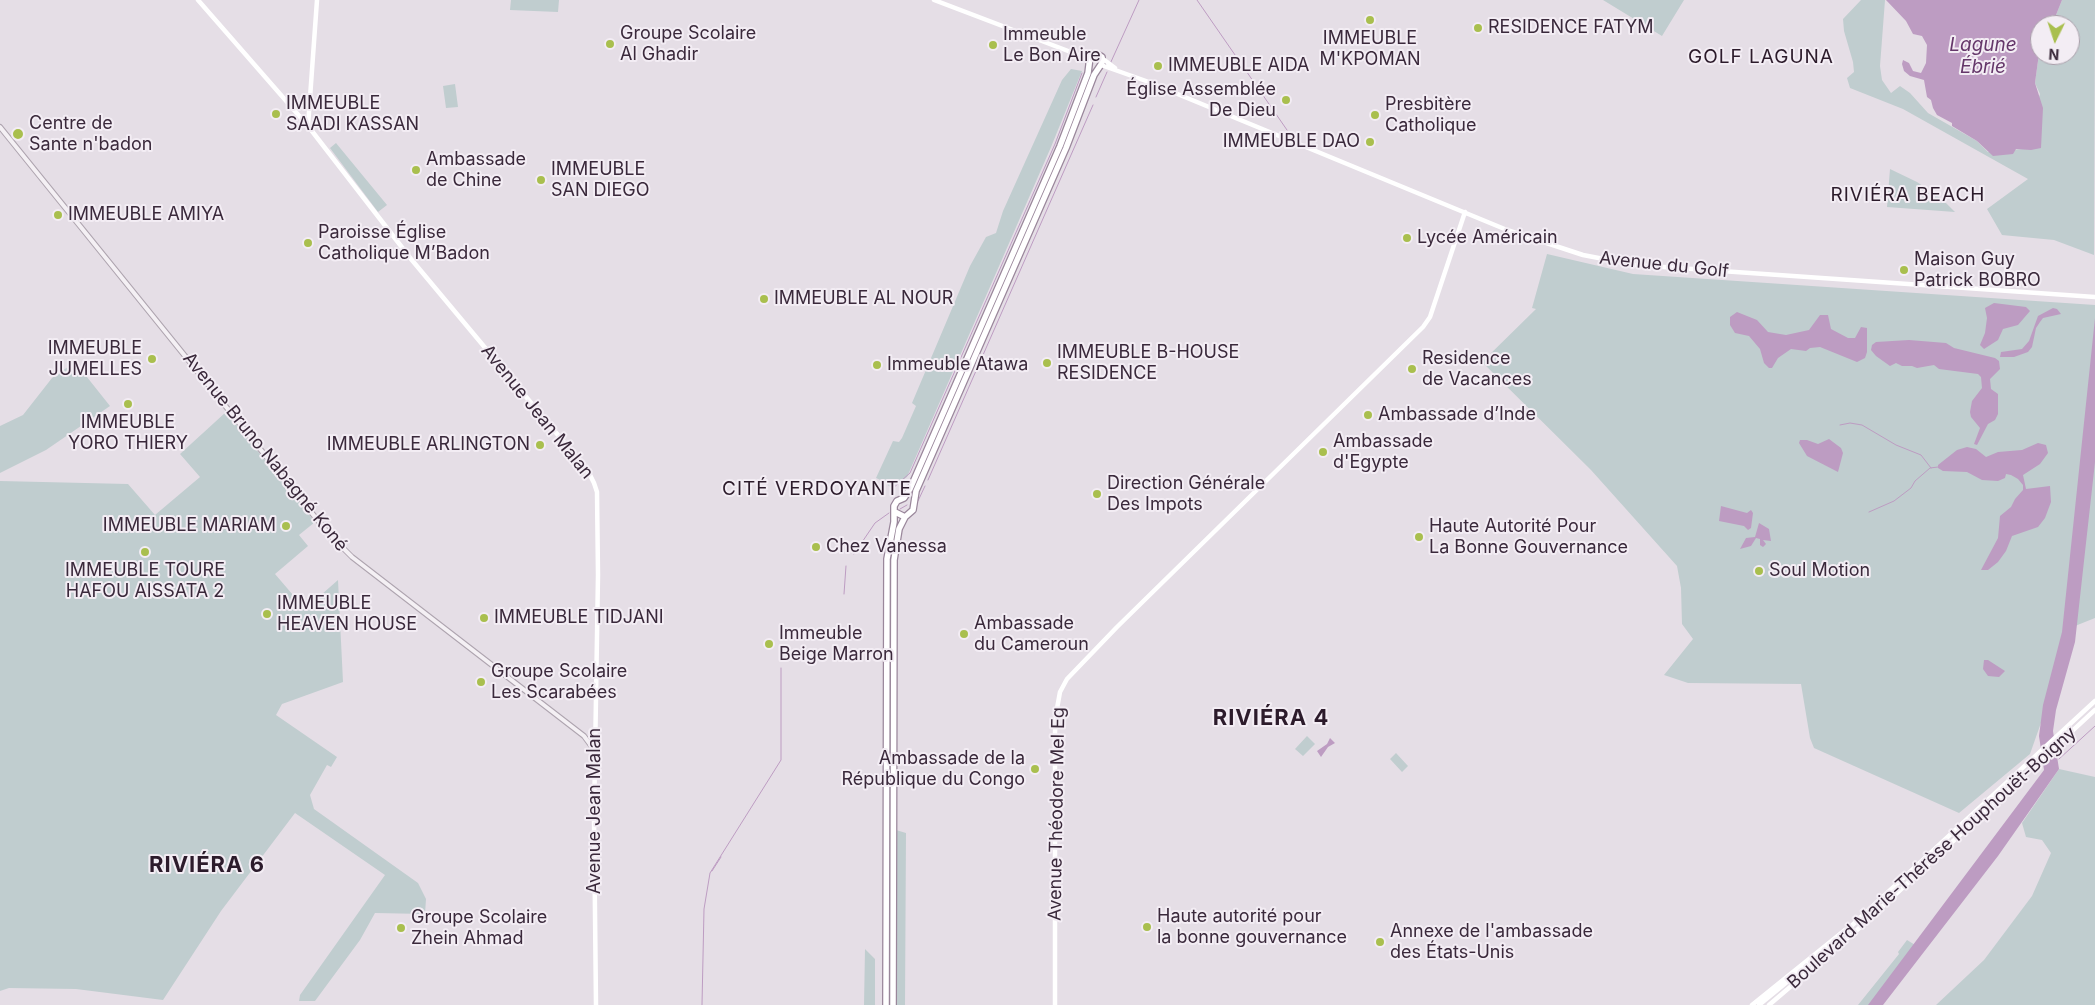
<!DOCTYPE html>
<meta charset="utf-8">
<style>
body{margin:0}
#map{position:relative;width:2095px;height:1005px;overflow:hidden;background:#e5dee6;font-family:Inter,sans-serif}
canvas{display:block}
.north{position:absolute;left:2030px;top:15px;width:50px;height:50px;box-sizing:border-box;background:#f3edf4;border:1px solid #a99faa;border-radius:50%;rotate:184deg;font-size:14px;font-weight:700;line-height:20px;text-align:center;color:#3a293b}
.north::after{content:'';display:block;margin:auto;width:18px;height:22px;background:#a9bf4e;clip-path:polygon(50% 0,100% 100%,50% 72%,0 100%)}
</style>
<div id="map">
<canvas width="2095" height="1005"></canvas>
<div class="north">N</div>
</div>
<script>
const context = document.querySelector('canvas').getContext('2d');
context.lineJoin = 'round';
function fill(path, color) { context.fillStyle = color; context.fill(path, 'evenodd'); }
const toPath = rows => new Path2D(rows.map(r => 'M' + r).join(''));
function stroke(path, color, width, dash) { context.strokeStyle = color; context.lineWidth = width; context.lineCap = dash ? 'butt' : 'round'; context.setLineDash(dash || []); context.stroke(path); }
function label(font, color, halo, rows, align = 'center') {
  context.font = font + ' Inter,sans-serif'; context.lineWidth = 4; context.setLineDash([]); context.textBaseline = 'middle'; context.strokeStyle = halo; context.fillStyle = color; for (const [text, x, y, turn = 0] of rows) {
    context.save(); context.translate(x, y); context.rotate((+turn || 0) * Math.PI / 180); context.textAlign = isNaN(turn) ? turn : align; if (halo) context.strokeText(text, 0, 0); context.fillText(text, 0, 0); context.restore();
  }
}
fill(toPath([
 [511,0,559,0,558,12,510,10],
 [1603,0,1684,0,1662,36],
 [1861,0,1885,0,1880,66,1882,80,1891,93,1900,86,1910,93,1928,113,1977,141,1988,152,2022,149,2040,94,2035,83,2040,46,2040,55,2070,55,2070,25,2052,25,2062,0,2095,0,2094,255,2054,240,2002,235,1987,209,2028,179,1903,109,1850,88,1847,78,1854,72,1853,62,1844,31,1843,19],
 [1071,69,1082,71,1051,147,907,477,891,488,885,482,876,478,893,441,899,442,902,438,916,406,912,403,970,266,986,237,996,233,1003,211,1062,80],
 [455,84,458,107,446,108,443,86],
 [336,143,387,205,378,212,330,148],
 [1890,169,1917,182,1943,200,1955,212,1887,207],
 [1547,254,1633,274,2095,305,2095,618,2075,626,2030,754,1959,813,1814,748,1810,738,1801,684,1688,683,1664,675,1693,639,1682,624,1681,588,1677,566,1591,470,1482,362,1536,309,1532,308],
 [75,362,110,406,46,450,0,473,0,426,23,415,52,378],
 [226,412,315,522,299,535,308,546,275,574,305,609,338,580,343,682,282,704,276,715,337,757,331,767,327,765,310,795,314,809,418,883,426,899,425,914,375,913,360,940,315,1001,299,1001,300,995,385,875,295,813,221,911,163,1000,76,989,9,988,0,991,0,481,128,484,155,515,200,477,180,454],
 [1307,736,1315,744,1303,756,1295,749],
 [1396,753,1408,766,1402,772,1390,759],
 [2059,769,2095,777,2095,1005,1936,1005,1984,960,2032,896,2051,853,2042,840,2026,837,2022,823],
 [896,830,906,833,905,1005,896,1005],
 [1907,940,1920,948,1875,1005,1858,1005,1899,954,1898,952],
 [865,949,875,959,875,1005,864,1005]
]), '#c0cdcf');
fill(toPath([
 [1886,0,2062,0,2052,25,2040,25,2040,46,2035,83,2043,108,2041,148,2031,150,2016,149,2013,154,1993,156,1977,141,1952,126,1952,123,1937,115,1933,108,1931,100,1927,97,1924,80,1910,76,1904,71,1902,64,1903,60,1909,63,1913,71,1921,73,1926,63,1927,45,1922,36,1913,34,1906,21],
 [1994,303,2026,307,2030,311,2018,325,2003,329,1998,340,1984,349,1980,345,1985,333,1987,318,1985,308],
 [2053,308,2057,309,2061,314,2043,318,2040,322,2036,328,2032,347,2028,352,2014,357,2000,357,2001,352,2022,349,2029,341,2038,316],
 [1737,312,1757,320,1768,332,1786,335,1809,330,1820,315,1828,315,1831,329,1848,338,1855,338,1861,327,1867,328,1867,352,1865,358,1857,362,1820,347,1810,348,1806,351,1791,349,1778,358,1772,368,1769,368,1764,363,1760,349,1749,336,1735,333,1730,325,1730,317],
 [2095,318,2095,462,2075,642,2056,710,2053,731,2059,769,1998,856,1883,1005,1868,1005,2044,770,2039,736,2043,705,2062,632],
 [1909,340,1946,343,1954,348,1995,358,1999,361,2000,369,1990,379,1991,389,1998,394,1998,414,1995,420,1988,424,1977,445,1974,444,1980,428,1971,417,1970,412,1972,401,1982,388,1981,377,1978,374,1939,369,1934,365,1917,368,1912,366,1902,366,1896,363,1890,366,1876,356,1871,350,1872,345,1876,342],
 [1829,439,1841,448,1843,453,1838,472,1807,456,1799,443,1800,440,1807,440,1818,444],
 [2038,443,2046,445,2048,453,2040,464,2023,475,2026,489,2050,486,2051,502,2045,518,2038,527,2012,536,2006,551,1998,562,1988,570,1981,570,1998,538,2000,516,2011,507,2015,499,2023,490,2023,485,2018,479,2011,475,2006,474,2005,478,1998,481,1982,480,1967,472,1943,471,1938,468,1938,465,1957,450,1967,447,1976,449,1986,457,1998,452,2022,450],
 [1721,506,1747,513,1751,510,1753,513,1751,528,1748,530,1744,526,1719,521],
 [1759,523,1769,529,1771,541,1763,540,1766,544,1763,547,1760,545,1760,539,1756,538,1751,546,1740,549,1746,538,1755,537],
 [1984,660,1988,660,2005,671,1999,677,1988,676,1983,669],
 [1330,738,1335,743,1328,747,1321,757,1317,751,1327,744]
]), '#bd9cc2');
stroke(toPath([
 [1197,0,1287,130],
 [1110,64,1139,0],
 [1096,97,1107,72],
 [1840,425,1850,423,1862,425,1896,445,1921,455,1931,468],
 [928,480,1093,105],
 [892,489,910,473,1055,144,1082,73],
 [918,501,925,486],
 [900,509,907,505],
 [1869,512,1894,501,1911,488,1915,481,1930,468,1938,467],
 [854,554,875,523,889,513],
 [844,594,846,566],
 [2059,759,2095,726],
 [712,871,721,857],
 [702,1005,704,909,710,873,781,760,781,668]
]), '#bd9cc2', 1);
const tertiary = toPath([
 [0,127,328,533,352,557,584,736,595,751]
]);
const trunk = toPath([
 [886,1005,887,559,894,522,894,506,897,501,904,498,910,489,1060,146,1088,73,1090,57,1097,54,1102,57,1102,63,1094,75,1066,148,916,491,913,510,905,517,895,512],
 [893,1005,894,560,899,529,905,517]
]);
stroke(tertiary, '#aea4af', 6);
stroke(trunk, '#9a879b', 8);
stroke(tertiary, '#f4f0f4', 4);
stroke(toPath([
 [198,0,308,126,411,259,588,471,594,483,597,492,598,575,594,819,596,1005],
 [934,0,1076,54,1089,62],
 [1103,59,1115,68],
 [1101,65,1146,81,1507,230,1583,255,1635,265,2095,297],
 [308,126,317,0],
 [1055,1005,1055,732,1056,714,1060,692,1067,679,1117,627,1423,327,1430,317,1465,212],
 [1752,1005,1845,930],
 [1759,1005,1821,954,2095,701],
 [1769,1005,1857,930,2095,710]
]), '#fff', 4.5);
stroke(trunk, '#fff', 5.5);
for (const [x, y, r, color] of [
 [1370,20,5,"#a9bf4e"],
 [1478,28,5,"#a9bf4e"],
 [610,44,5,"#a9bf4e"],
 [993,45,5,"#a9bf4e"],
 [1158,66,5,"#a9bf4e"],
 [1286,100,5,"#a9bf4e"],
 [276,114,5,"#a9bf4e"],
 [1375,115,5,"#a9bf4e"],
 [18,134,6,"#a9bf4e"],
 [1370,142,5,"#a9bf4e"],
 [416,170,5,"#a9bf4e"],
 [541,180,5,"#a9bf4e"],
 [58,215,5,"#a9bf4e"],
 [1407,238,5,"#a9bf4e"],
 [308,243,5,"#a9bf4e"],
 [1904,270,5,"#a9bf4e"],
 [764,299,5,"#a9bf4e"],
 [152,359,5,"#a9bf4e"],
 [1047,363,5,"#a9bf4e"],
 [877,365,5,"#a9bf4e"],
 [1412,369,5,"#a9bf4e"],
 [128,404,5,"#a9bf4e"],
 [1368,415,5,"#a9bf4e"],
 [540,445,5,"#a9bf4e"],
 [1323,452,5,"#a9bf4e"],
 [1097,494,5,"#a9bf4e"],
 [286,526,5,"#a9bf4e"],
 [1419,537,5,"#a9bf4e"],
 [816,547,5,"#a9bf4e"],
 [145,552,5,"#a9bf4e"],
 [1759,571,5,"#a9bf4e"],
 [267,614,5,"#a9bf4e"],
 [484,618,5,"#a9bf4e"],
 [964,634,5,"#a9bf4e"],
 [769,644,5,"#a9bf4e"],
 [481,682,5,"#a9bf4e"],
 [1035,769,5,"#a9bf4e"],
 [1147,927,5,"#a9bf4e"],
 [401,928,5,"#a9bf4e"],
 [1380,942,5,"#a9bf4e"]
]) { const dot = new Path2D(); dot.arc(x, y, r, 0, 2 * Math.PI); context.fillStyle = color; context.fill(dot); stroke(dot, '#f3edf4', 2); }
label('18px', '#3a293b', '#f3edf4', [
 ["RESIDENCE FATYM",1488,28],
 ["Groupe Scolaire",620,34],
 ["Al Ghadir",620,55],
 ["Immeuble",1003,35],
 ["Le Bon Aire",1003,56],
 ["IMMEUBLE",1370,39,"center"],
 ["M'KPOMAN",1370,60,"center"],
 ["IMMEUBLE AIDA",1168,66],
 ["Église Assemblée",1276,90,"right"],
 ["De Dieu",1276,111,"right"],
 ["IMMEUBLE",286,104],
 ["SAADI KASSAN",286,125],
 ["Presbitère",1385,105],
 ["Catholique",1385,126],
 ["Centre de",29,124],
 ["Sante n'badon",29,145],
 ["IMMEUBLE DAO",1360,142,"right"],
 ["Ambassade",426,160],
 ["de Chine",426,181],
 ["IMMEUBLE",551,170],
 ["SAN DIEGO",551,191],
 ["IMMEUBLE AMIYA",68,215],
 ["Paroisse Église",318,233],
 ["Catholique M’Badon",318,254],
 ["Lycée Américain",1417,238],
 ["Maison Guy",1914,260],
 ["Patrick BOBRO",1914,281],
 ["IMMEUBLE AL NOUR",774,299],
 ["IMMEUBLE",142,349,"right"],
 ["JUMELLES",142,370,"right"],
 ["IMMEUBLE B-HOUSE",1057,353],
 ["RESIDENCE",1057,374],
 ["Residence",1422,359],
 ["de Vacances",1422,380],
 ["Immeuble Atawa",887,365],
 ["Ambassade d’Inde",1378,415],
 ["IMMEUBLE",128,423,"center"],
 ["YORO THIERY",128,444,"center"],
 ["Ambassade",1333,442],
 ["d'Egypte",1333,463],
 ["IMMEUBLE ARLINGTON",530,445,"right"],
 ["Direction Générale",1107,484],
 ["Des Impots",1107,505],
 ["IMMEUBLE MARIAM",276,526,"right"],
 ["Haute Autorité Pour",1429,527],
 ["La Bonne Gouvernance",1429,548],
 ["Chez Vanessa",826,547],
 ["IMMEUBLE TOURE",145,571,"center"],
 ["HAFOU AISSATA 2",145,592,"center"],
 ["Soul Motion",1769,571],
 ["IMMEUBLE",277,604],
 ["HEAVEN HOUSE",277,625],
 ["IMMEUBLE TIDJANI",494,618],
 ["Ambassade",974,624],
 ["du Cameroun",974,645],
 ["Immeuble",779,634],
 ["Beige Marron",779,655],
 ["Groupe Scolaire",491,672],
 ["Les Scarabées",491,693],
 ["Ambassade de la",1025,759,"right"],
 ["République du Congo",1025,780,"right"],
 ["Haute autorité pour",1157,917],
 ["la bonne gouvernance",1157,938],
 ["Groupe Scolaire",411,918],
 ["Zhein Ahmad",411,939],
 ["Annexe de l'ambassade",1390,932],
 ["des États-Unis",1390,953]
], 'left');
label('18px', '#3a293b', '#f3edf4', [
 ["Avenue du Golf",1664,265,6],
 ["Avenue Jean Malan",537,412,51],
 ["Avenue Bruno Nabagné Koné",265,452,51],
 ["Avenue Jean Malan",595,811,-90],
 ["Avenue Théodore Mel Eg",1057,814,-89],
 ["Boulevard Marie-Thérèse Houphouët-Boigny",1932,858,-42]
]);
label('italic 19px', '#65376a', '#f3edf4', [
 ["Lagune",1983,45],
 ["Ébrié",1983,67]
]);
context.letterSpacing = '1px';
label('19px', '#2c1b2b', '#f3edf4', [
 ["GOLF LAGUNA",1761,57],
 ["RIVIÉRA BEACH",1908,195],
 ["CITÉ VERDOYANTE",817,489]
]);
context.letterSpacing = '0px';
context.letterSpacing = '1px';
label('bold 22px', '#2c1b2b', '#f3edf4', [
 ["RIVIÉRA 4",1271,718],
 ["RIVIÉRA 6",207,865]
]);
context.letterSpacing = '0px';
</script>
